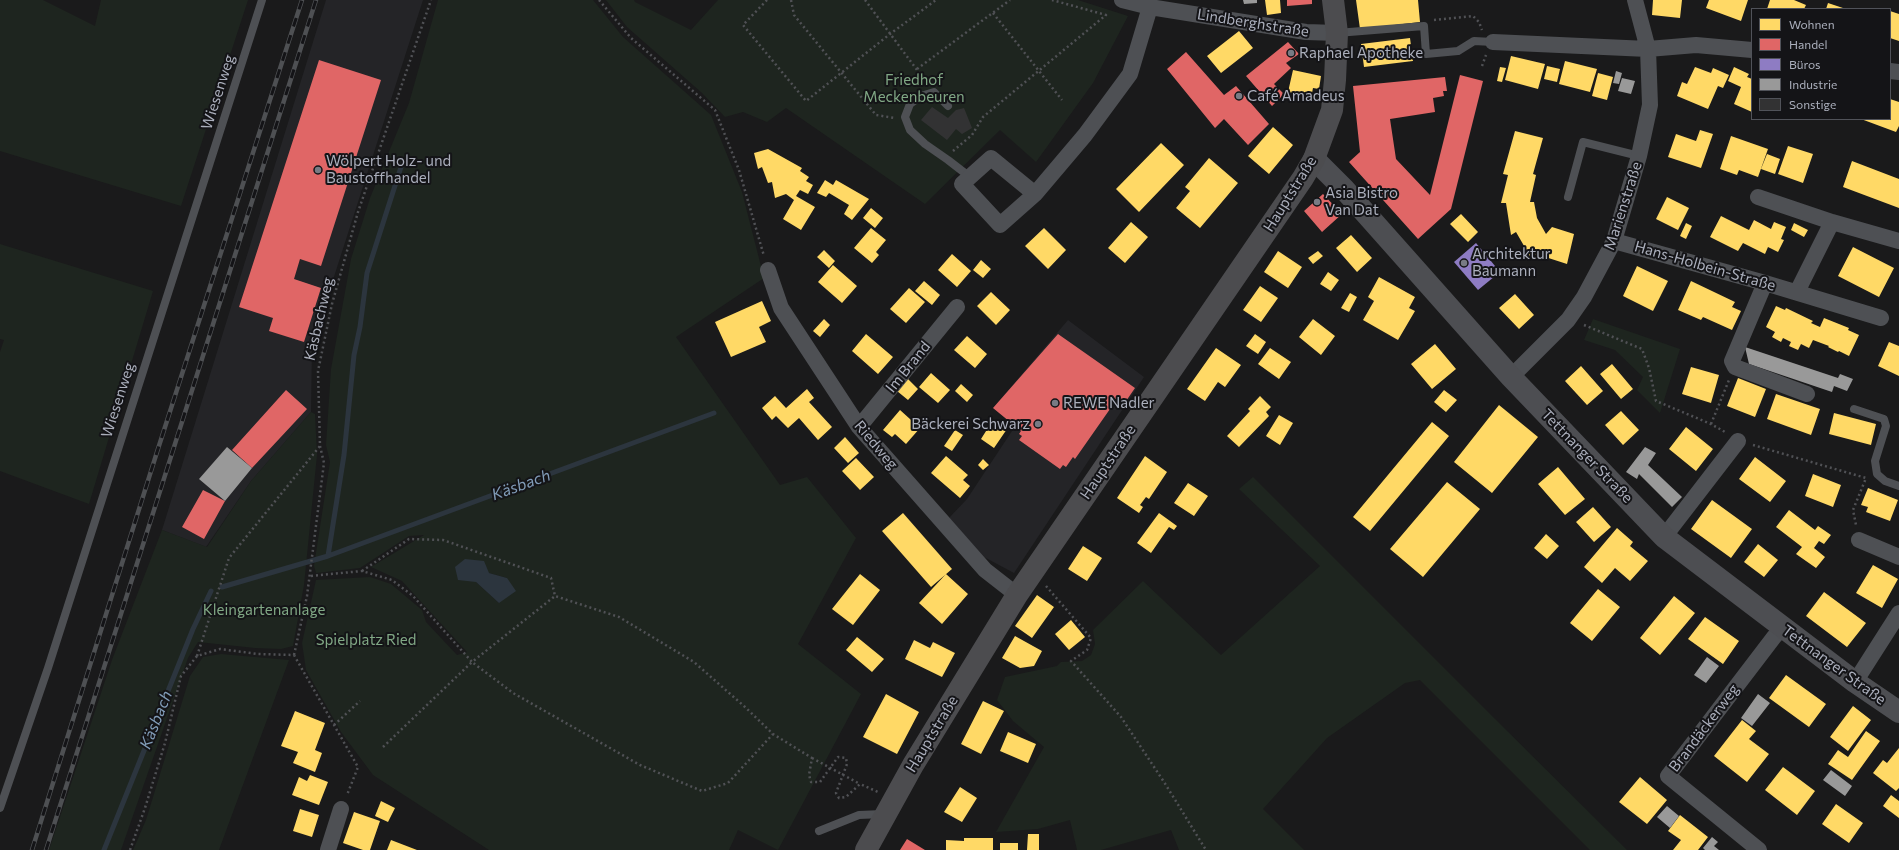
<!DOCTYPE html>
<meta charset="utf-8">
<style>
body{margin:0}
#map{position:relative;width:1899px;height:850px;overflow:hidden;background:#1a1a1b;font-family:Commissioner,sans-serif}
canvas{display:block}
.legend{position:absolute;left:1751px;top:8px;width:140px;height:112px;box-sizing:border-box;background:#141417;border:1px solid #505259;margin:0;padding:5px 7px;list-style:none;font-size:12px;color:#abafbc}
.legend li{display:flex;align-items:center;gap:8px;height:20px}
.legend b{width:20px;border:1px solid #505259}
</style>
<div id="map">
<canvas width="1899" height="850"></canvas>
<ul class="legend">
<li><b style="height:11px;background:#ffd966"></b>Wohnen</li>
<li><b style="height:11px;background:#e06666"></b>Handel</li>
<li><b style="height:11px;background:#8e7cc3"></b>Büros</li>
<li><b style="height:11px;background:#999"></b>Industrie</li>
<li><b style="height:11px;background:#323233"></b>Sonstige</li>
</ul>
</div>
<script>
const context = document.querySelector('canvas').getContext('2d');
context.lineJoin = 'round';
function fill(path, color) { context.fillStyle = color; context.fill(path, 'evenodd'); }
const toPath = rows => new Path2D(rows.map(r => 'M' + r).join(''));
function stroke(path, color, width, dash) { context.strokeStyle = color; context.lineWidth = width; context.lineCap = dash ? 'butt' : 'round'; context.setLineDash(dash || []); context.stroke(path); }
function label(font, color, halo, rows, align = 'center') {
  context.font = font + ' Commissioner,sans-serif'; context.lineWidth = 4; context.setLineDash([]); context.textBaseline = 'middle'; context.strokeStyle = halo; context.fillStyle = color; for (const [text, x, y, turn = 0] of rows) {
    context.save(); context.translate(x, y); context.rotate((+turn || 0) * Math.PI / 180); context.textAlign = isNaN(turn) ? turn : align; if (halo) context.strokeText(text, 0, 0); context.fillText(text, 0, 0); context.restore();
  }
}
fill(toPath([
 [326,0,423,0,312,345,311,412,251,481,206,547,162,530],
 [1068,320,1144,377,1014,573,984,557,949,518,967,499,1012,431,1014,425,993,408]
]), '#242427');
fill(toPath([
 [0,0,43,0,95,26,101,0,248,0,181,206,0,151],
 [438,0,593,0,623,37,711,115,742,192,764,278,676,337,780,485,807,477,856,538,798,644,861,694,778,850,738,830,729,850,489,850,373,775,341,732,306,670,302,643,316,580,370,577,391,584,422,610,426,622,457,655,467,652,402,581,371,567,424,535,409,536,360,568,316,573,314,566,330,462,326,445,331,369,351,259,370,198,409,103],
 [489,573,507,578,499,603,476,582],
 [606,0,634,0,635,2,691,30,718,0,1078,0,1128,16,1093,83,1036,162,1000,130,925,204,786,108,767,122,743,112,725,117,702,93,627,27],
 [0,244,153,291,89,504,0,471,0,352,4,340,0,339],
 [1593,319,1680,349,1660,413,1637,390,1643,377,1615,350,1584,340],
 [311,412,315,414,317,455,304,585,293,646,281,649,255,648,198,642,188,658,121,850,49,850,112,660,162,530,207,547,251,481],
 [1253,477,1490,714,1627,850,1590,850,1420,680,1405,683,1327,738,1263,809,1304,850,1179,850,1171,830,1101,850,1077,850,1070,820,1038,829,996,832,1044,747,1013,721,997,700,1005,677,1057,666,1061,662,1082,661,1091,655,1095,644,1093,630,1143,581,1221,655,1320,566,1239,489],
 [221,654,289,660,219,850,133,850,146,820,190,676,203,657]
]), '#1e251f');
fill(toPath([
 [465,559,484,561,489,573,507,578,516,591,499,603,476,582,458,580,455,567]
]), '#2c353e');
fill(toPath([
 [1265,0,1280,0,1281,13,1267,15],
 [1356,0,1418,0,1420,22,1360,29],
 [1653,0,1682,0,1680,18,1652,15],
 [1709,0,1748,0,1741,21,1706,8],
 [1770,0,1794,0,1806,5,1804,9,1767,9],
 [1828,3,1846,9,1826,9],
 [1890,11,1899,14,1899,41,1890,38],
 [1239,31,1253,48,1221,73,1207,56],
 [1410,38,1413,61,1364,67,1361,44],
 [1511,56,1545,64,1538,89,1505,80],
 [1565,61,1597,69,1590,92,1559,84],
 [1547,66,1560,69,1557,82,1544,79],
 [1500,67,1506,68,1502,82,1497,81],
 [1695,67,1711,73,1713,68,1729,75,1723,88,1718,86,1708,109,1677,96,1682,82,1687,84],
 [1734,67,1749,74,1747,77,1752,79,1752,112,1734,104,1741,87,1728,81],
 [1293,70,1321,76,1319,89,1313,88,1311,98,1288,92],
 [1598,73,1613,77,1607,100,1592,96],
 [1890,99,1899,102,1899,126,1896,132,1861,119,1890,119],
 [1273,127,1293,145,1269,174,1248,156],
 [1700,130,1713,134,1701,168,1668,157,1676,134,1696,141],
 [1515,131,1543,138,1533,174,1536,175,1530,202,1534,202,1537,218,1546,234,1552,227,1574,234,1567,264,1536,254,1531,258,1516,232,1511,235,1506,203,1501,203,1508,175,1503,174],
 [1731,136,1768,149,1758,177,1739,170,1737,175,1720,169],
 [1161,143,1184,165,1139,212,1116,189],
 [1788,146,1813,154,1803,183,1778,174],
 [768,149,802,168,800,171,809,177,806,181,813,185,808,194,800,190,796,196,815,207,801,230,783,219,794,200,786,194,775,198,772,182,768,183,762,167,758,169,754,153],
 [1767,154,1780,159,1775,174,1761,169],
 [1209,158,1238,183,1200,228,1176,208,1190,191,1185,187],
 [1852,161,1899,179,1899,208,1843,187],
 [825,180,833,185,836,180,869,199,852,220,844,214,849,205,829,193,826,197,817,193],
 [1667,197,1689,208,1678,230,1656,219],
 [871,208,883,218,875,228,863,218],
 [1461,214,1478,232,1468,242,1450,224],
 [1721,216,1749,230,1754,220,1771,229,1774,222,1786,227,1781,239,1784,240,1778,252,1768,247,1765,254,1743,243,1738,251,1710,237],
 [1131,222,1148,237,1125,263,1108,248],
 [1686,223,1692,226,1686,239,1680,236],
 [1794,223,1808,230,1804,237,1791,230],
 [871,228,886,240,876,252,879,255,872,263,854,248],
 [1044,228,1066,250,1048,269,1025,246],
 [1351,235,1372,258,1357,272,1336,248],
 [1853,247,1894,268,1879,297,1838,276],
 [824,250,835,261,829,268,817,257],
 [1278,251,1302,267,1288,288,1264,272],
 [1318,251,1323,256,1313,264,1308,258],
 [952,254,971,271,957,287,938,270],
 [981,260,991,269,983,278,973,270],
 [833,265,857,286,842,303,818,282],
 [1637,266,1668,281,1653,311,1623,296],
 [1328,272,1339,280,1331,291,1320,284],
 [1379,277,1415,297,1409,308,1415,311,1398,340,1363,320,1374,301,1368,297],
 [924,281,940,295,932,305,915,291],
 [1691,281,1735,302,1732,307,1741,311,1732,330,1703,317,1701,320,1678,310],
 [1260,286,1278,298,1261,322,1243,310],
 [909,288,925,302,906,323,890,309],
 [991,292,1010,310,996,325,977,306],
 [1350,293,1357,297,1349,312,1341,308],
 [1515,294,1534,315,1519,329,1499,308],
 [762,301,771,321,759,327,766,342,731,357,715,322],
 [1776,306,1785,310,1786,308,1813,321,1811,323,1820,327,1824,318,1849,328,1848,330,1859,335,1849,356,1839,351,1838,352,1828,347,1829,346,1813,340,1809,348,1801,344,1798,350,1789,346,1791,342,1783,338,1781,342,1772,337,1775,332,1766,327],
 [824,319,830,325,820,337,813,331],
 [1313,319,1335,336,1321,355,1299,337],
 [866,334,893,357,878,374,852,351],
 [1255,334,1266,342,1258,354,1246,346],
 [967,336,987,354,975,368,954,350],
 [1889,342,1899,346,1899,376,1878,366],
 [1435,344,1456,369,1432,389,1411,364],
 [1216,348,1241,365,1225,387,1218,382,1205,401,1187,389],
 [1270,348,1291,362,1279,379,1258,364],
 [1612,364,1633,389,1621,399,1600,374],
 [1581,366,1603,391,1587,405,1565,381],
 [1691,367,1719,375,1711,403,1682,394],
 [931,373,950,390,938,403,919,387],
 [1738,378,1766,389,1755,417,1727,406],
 [908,379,918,389,908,400,897,391],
 [961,384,973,395,967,402,955,391],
 [807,389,814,398,809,402,832,427,818,440,799,418,788,428,776,416,772,420,762,408,775,396,786,408],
 [1444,390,1457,400,1446,412,1434,402],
 [1776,394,1820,409,1811,435,1767,419],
 [1260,396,1271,407,1266,412,1269,416,1239,447,1227,436,1250,411,1248,409],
 [1499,405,1538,437,1492,493,1454,462],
 [900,410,920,428,906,444,895,434,892,437,883,430],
 [1621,411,1639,430,1623,445,1605,425],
 [1834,413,1876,424,1871,445,1829,434],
 [1279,415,1293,423,1280,445,1266,436],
 [993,420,1007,429,994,448,981,439],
 [1432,422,1449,436,1370,531,1353,517],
 [1686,427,1713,449,1696,471,1669,449],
 [955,430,963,435,952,451,944,446],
 [845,437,859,453,848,463,834,448],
 [946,456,968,475,963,480,970,486,960,498,931,473],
 [1145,456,1167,472,1149,499,1146,497,1140,505,1143,507,1139,513,1117,498],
 [1755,457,1786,481,1770,502,1739,479],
 [856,458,874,477,860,490,842,471],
 [983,459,989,465,983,470,978,465],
 [1558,467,1585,499,1565,515,1538,484],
 [1813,474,1841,485,1833,507,1805,496],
 [1447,482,1480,509,1423,577,1390,549],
 [1188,483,1208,496,1194,516,1174,503],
 [1868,488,1898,500,1890,521,1866,512,1868,507,1861,505],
 [1712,500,1752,529,1731,558,1691,529],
 [1593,507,1611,527,1594,542,1576,522],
 [1789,510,1815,530,1818,526,1831,535,1824,544,1819,541,1814,548,1825,557,1816,568,1796,554,1802,547,1776,527],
 [903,513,952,569,931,587,882,531],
 [1159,513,1177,526,1174,530,1169,527,1151,553,1137,543],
 [1617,528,1633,542,1630,546,1648,561,1630,581,1615,568,1602,583,1584,567],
 [1546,534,1559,546,1547,559,1534,548],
 [1758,544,1778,560,1764,577,1744,562],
 [1083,546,1102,558,1087,581,1068,569],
 [1873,565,1898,579,1882,608,1856,593],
 [860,574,880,590,853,625,832,609],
 [946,574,968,594,942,624,919,603],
 [1598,589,1620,607,1592,641,1570,623],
 [1824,592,1866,623,1847,647,1806,616],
 [1037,595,1054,607,1032,638,1015,626],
 [1674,596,1695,613,1660,655,1640,638],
 [1705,617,1739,641,1723,664,1688,639],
 [1071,620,1085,637,1069,650,1055,634],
 [1015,636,1042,651,1034,666,1020,668,1002,658],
 [857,637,884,659,872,672,846,650],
 [914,640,930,648,933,642,955,653,942,677,905,659],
 [1786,675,1826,704,1809,727,1769,698],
 [886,694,919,712,897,754,863,737],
 [983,701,1004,711,981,754,961,744],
 [1853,706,1871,720,1848,751,1830,737],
 [295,711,325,723,315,750,322,753,315,772,293,763,298,752,281,746],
 [1742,720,1756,731,1749,739,1769,754,1747,782,1714,756],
 [1866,731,1880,741,1852,780,1828,764,1838,750,1848,757],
 [1008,732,1036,744,1028,763,1000,751],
 [1899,748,1899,788,1896,791,1873,773,1883,760,1887,763],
 [1783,767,1815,791,1797,815,1765,790],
 [310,775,328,782,319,805,292,795,299,777,307,781],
 [1640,777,1667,800,1647,824,1619,802],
 [960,787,977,798,962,822,944,812],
 [1891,795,1899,801,1899,818,1883,806],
 [381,801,395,808,388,822,375,816],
 [1836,804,1863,823,1849,843,1822,824],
 [300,809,319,815,312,837,293,831],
 [354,812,380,821,370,850,363,850,343,843],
 [1680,815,1708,837,1698,850,1673,850,1681,840,1668,831],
 [1028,834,1039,834,1039,850,1027,850],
 [964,838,993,838,993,850,946,850,946,840,964,841],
 [391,840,417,850,387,850],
 [1000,843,1018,843,1018,850,1000,850]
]), '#ffd966');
fill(toPath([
 [1287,0,1312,0,1312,4,1287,6],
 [1288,42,1299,54,1286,63,1291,68,1274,84,1284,94,1272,106,1246,76],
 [1186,52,1224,95,1236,86,1269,124,1248,145,1224,119,1215,128,1167,69],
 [319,60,381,80,321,266,300,259,294,279,321,288,304,342,269,331,273,318,239,307],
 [1460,75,1483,81,1451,209,1418,239,1349,162,1360,152,1353,86,1445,77,1447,91,1443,91,1444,96,1433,98,1435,112,1390,119,1396,159,1430,195],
 [1323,194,1342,214,1322,232,1304,211],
 [1058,334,1135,388,1124,404,1117,399,1075,459,1073,457,1066,467,1063,465,1060,469,1019,440,1022,436,1019,434,1021,431,993,408],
 [286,390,307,409,252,468,232,450],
 [203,490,225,501,204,539,182,527],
 [907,839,925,850,900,850]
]), '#e06666');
fill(toPath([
 [1476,243,1500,272,1478,290,1454,262]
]), '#8e7cc3');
fill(toPath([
 [1243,0,1257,0,1257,3,1244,4],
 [1616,71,1622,73,1619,84,1613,83],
 [1622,78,1635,81,1631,94,1618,91],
 [1745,347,1838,378,1840,374,1853,379,1847,391,1834,386,1832,392,1749,364],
 [227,447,252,468,225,501,199,479],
 [1645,447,1656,453,1648,465,1682,497,1672,507,1639,474,1637,479,1626,472],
 [1707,657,1719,666,1706,683,1694,675],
 [1758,694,1770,703,1752,726,1741,718],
 [1831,770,1852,786,1845,796,1823,780],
 [1667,806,1679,816,1670,828,1657,817],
 [1712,837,1718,842,1714,846,1719,850,1705,850,1703,848]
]), '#999');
stroke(toPath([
 [328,556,344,455,354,355,360,327,367,273,401,167],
 [222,587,328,556,714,413],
 [104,850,193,629,211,591]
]), '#2c353e', 5);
fill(toPath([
 [932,107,948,118,956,110,964,108,972,128,962,134,956,129,947,140,921,120]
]), '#323233');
stroke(toPath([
 [599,0,631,38,715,110,739,170,764,256],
 [767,0,743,25,806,101,890,34,936,0],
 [791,0,794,15,876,115,895,118],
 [865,0,926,82],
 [993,13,1062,100],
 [1434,20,1473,16,1479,22,1482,30],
 [1482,66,1486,55],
 [917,69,1010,0],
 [953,151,972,135,983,117,1106,15,1052,0],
 [1584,325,1642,349,1649,368,1656,401,1711,424,1725,432],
 [1711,424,1729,380],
 [1753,445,1866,478,1853,510,1856,525],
 [362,571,409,539,443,540,551,578,555,596,619,617,694,662,745,707,773,734,812,758,809,775,811,782,820,782,838,757,846,758,847,764,836,793,839,798,846,797,860,784,878,792],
 [311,576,362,571,392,580,413,596,472,662,555,596],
 [1046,586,1091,638,1087,650,1071,661,1121,717,1164,782,1206,850],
 [294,655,307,596,324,463,320,446,318,371,332,304,358,212,431,0],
 [294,655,358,767,347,795],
 [197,656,229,558,320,446],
 [334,725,360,701],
 [383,747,472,662,513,693,640,765,702,791,728,783,773,734],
 [812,758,860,784],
 [130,850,145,808,165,743,181,676,197,656,220,649,258,654,294,655]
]), '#505155', 2.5, [2, 3]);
stroke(toPath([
 [1337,33,1424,26,1426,54,1458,51,1474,41,1493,42],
 [948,106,934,92,921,96,910,104,905,117,910,130,925,144,948,160,970,177],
 [1568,197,1583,142,1639,156],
 [1854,409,1884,419,1886,426,1875,461,1877,474,1885,481,1899,486],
 [0,808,48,668,262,0],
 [819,831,859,815,883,814]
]), '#4e5054', 8);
stroke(toPath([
 [1122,0,1150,7,1306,32,1337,33],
 [1493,42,1648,49,1696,45,1752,50],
 [1890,71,1899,72],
 [1035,194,991,158,962,184,1000,225,1035,194,1085,135,1130,74,1150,7],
 [1758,197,1832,222],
 [1614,241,1765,283,1881,318],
 [768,270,781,308,859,427,985,570,1017,595],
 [1765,283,1732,361,1735,367,1807,394],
 [1797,292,1832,222,1899,241],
 [1511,377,1568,320,1584,297,1614,241,1639,156,1650,105,1648,49,1635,0],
 [859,427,957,307],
 [1664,537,1738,441],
 [1859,540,1899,557],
 [1855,682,1899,613],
 [328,850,341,809],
 [1759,850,1668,776,1774,637,1783,627]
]), '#4e5054', 16);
stroke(toPath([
 [1314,159,1344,189,1511,377,1664,537,1855,682,1899,712]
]), '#4d4e52', 22);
stroke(toPath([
 [866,850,913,765,1017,595,1303,178,1314,159,1332,110,1335,80,1337,33,1333,0]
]), '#4c4c4f', 22);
const rail = toPath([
 [32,850,157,452,302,0],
 [46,850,316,0]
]);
stroke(rail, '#4e5053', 4.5);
stroke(rail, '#141417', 3, [9]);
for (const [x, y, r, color] of [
 [1291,53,4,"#787b84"],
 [1239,96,4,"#787b84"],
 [318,170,4,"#787b84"],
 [1317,202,4,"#787b84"],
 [1464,263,4,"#787b84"],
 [1055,403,4,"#787b84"],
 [1038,424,4,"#787b84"]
]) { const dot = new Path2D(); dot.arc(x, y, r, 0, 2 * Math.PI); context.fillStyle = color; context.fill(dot); stroke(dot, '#141417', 1.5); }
label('15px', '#abafbc', '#141417', [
 ["Lindberghstraße",1253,23,9],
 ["Wiesenweg",218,92,-72],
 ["Hauptstraße",1290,194,-58],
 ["Marienstraße",1623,206,-72],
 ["Hans-Holbein-Straße",1705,266,16],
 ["Käsbachweg",319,319,-77],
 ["Im Brand",908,367,-51],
 ["Wiesenweg",118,400,-72],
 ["Riedweg",876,445,50],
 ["Tettnanger Straße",1587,456,46],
 ["Hauptstraße",1108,462,-56],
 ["Tettnanger Straße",1834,665,36],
 ["Brandäckerweg",1704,728,-53],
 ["Hauptstraße",932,734,-59]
]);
label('15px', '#abafbc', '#141417', [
 ["Raphael Apotheke",1299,53],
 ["Café Amadeus",1247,96],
 ["Wölpert Holz- und",326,161],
 ["Baustoffhandel",326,178],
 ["Asia Bistro",1325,193],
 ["Van Dat",1325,210],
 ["Architektur",1472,254],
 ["Baumann",1472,271],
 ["REWE Nadler",1063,403],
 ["Bäckerei Schwarz",1030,424,"right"]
], 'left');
label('15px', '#81a885', '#141417', [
 ["Friedhof",914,80],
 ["Meckenbeuren",914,97],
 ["Kleingartenanlage",264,610],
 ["Spielplatz Ried",366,640]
]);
label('italic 16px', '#819cb8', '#141417', [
 ["Käsbach",521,485,-20],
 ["Käsbach",156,720,-68]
]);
</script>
